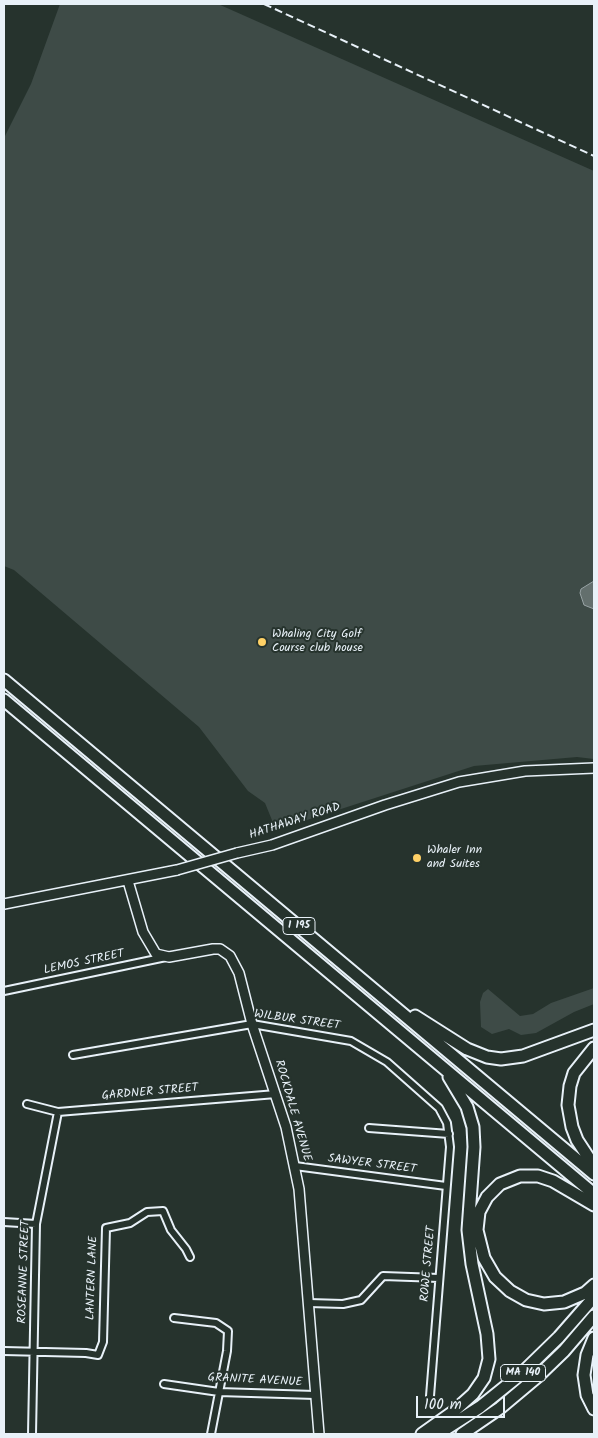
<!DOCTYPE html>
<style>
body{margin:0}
#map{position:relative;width:598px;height:1438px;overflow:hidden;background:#26332d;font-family:Kalam,sans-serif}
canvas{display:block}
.frame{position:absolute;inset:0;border:5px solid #e8f1f8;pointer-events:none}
.scale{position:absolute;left:416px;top:1396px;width:89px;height:22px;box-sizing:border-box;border:2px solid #e8f1f8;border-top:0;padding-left:6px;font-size:15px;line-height:18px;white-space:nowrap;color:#e8f1f8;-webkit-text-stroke:4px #26332d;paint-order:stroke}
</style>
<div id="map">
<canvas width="598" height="1438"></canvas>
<div class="frame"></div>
<div class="scale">100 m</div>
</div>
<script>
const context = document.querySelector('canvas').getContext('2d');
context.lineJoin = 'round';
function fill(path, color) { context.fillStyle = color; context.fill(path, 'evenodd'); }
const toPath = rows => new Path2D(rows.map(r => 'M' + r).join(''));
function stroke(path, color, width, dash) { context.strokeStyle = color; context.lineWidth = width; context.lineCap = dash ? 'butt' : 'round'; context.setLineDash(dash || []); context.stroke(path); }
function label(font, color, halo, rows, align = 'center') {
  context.font = font + ' Kalam,sans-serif'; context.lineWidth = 4; context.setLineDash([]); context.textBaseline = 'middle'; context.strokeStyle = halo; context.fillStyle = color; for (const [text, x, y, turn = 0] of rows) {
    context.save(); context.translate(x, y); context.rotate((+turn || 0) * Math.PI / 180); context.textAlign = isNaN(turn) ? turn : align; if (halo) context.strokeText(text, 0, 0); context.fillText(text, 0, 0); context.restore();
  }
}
fill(toPath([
 [60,4,218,4,594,171,594,759,577,757,474,766,276,830,265,803,248,791,199,727,14,570,4,566,4,138,31,84],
 [594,988,594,1004,574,1012,536,1033,521,1035,509,1029,492,1034,481,1027,480,1002,483,993,488,989,520,1016,533,1014,551,1003]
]), '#3e4b47');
const water = toPath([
 [594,581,594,609,584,605,580,593,581,589,594,581]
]);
fill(water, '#636f6d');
stroke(water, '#98a3a5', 1);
const street = toPath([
 [4,991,166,957],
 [73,1055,252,1024,351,1041,387,1062,439,1108,447,1123,450,1147,430,1396],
 [27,1104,58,1112,276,1094],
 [369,1128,449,1134],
 [295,1166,446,1186],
 [4,1222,36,1224],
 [309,1303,343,1304,361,1300,383,1276,439,1278],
 [174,1318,216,1323,228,1331,227,1351,211,1434],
 [4,1351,86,1353,98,1355,103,1342,106,1228,130,1223,147,1212,163,1211,171,1230,186,1249,190,1257],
 [164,1384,219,1392,315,1395],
 [32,1434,36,1224,58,1112]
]);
const secondary = toPath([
 [237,853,272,845,385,805,459,782,525,771,594,768],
 [128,881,143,932,156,954,169,957,213,949,220,949,230,956,239,973,252,1024,286,1127,299,1189,319,1434],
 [4,904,177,870]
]);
const highway = toPath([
 [4,680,594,1174],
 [4,700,594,1194],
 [415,1016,467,1049,487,1057,501,1059,523,1056,594,1030],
 [594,1048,574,1073,570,1086,568,1105,572,1127,577,1140,594,1166],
 [594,1205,553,1181,538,1176,520,1176,500,1184,487,1197,479,1212,477,1230,484,1258,495,1277,510,1291,526,1300,544,1304,564,1302,585,1293,594,1285],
 [594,1338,587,1355,584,1375,587,1395,594,1409],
 [422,1434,453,1412,473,1394,484,1378,489,1359,487,1334,472,1264,468,1230,474,1147,473,1127,467,1107,449,1077],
 [438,1434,480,1407,521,1374,559,1337,594,1297],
 [462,1434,500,1408,537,1377,564,1351,594,1316]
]);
stroke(street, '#e8f1f8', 10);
stroke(secondary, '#e8f1f8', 12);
stroke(highway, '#e8f1f8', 15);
stroke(street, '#26332d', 6);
stroke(secondary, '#26332d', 9);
stroke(highway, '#26332d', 11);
stroke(toPath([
 [264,4,594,156]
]), '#e8f1f8', 2, [8, 4]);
const secondaryBridge = toPath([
 [177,870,237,853]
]);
stroke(secondaryBridge, '#e8f1f8', 12, []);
stroke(secondaryBridge, '#26332d', 9);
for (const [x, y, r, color] of [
 [262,642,5,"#ffd166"],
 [417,858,5,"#ffd166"]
]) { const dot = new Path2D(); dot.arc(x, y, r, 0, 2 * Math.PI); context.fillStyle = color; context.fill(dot); stroke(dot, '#26332d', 2); }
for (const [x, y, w] of [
 [299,926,32],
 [523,1373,45]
]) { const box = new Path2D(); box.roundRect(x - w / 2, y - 8.5, w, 17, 4); context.fillStyle = '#26332d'; context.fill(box); stroke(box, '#e8f1f8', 1); }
label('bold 11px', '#e8f1f8', null, [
 ["I 195",299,926],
 ["MA 140",523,1373]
]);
label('12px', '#e8f1f8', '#26332d', [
 ["Whaling City Golf",272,635],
 ["Course club house",272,649],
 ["Whaler Inn",427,851],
 ["and Suites",427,865]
], 'left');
label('12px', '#e8f1f8', '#26332d', [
 ["HATHAWAY ROAD",295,822,-18],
 ["LEMOS STREET",84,963,-12],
 ["WILBUR STREET",297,1021,8],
 ["GARDNER STREET",150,1093,-5],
 ["ROCKDALE AVENUE",292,1111,74],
 ["SAWYER STREET",372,1165,7],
 ["ROWE STREET",429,1264,-85],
 ["ROSEANNE STREET",25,1272,-88],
 ["LANTERN LANE",93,1278,-88],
 ["GRANITE AVENUE",255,1381,3]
]);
</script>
